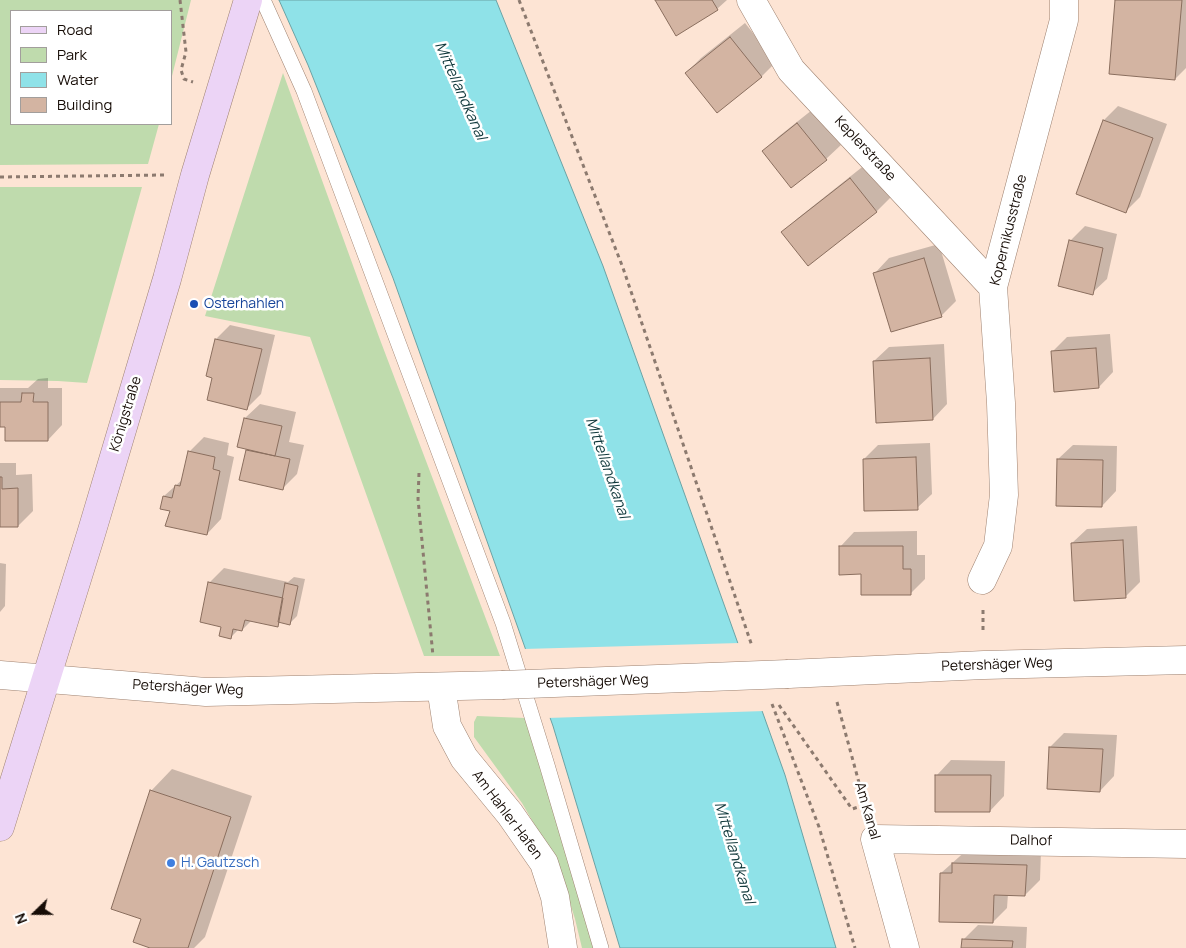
<!DOCTYPE html>
<meta charset="utf-8">
<style>
body{margin:0}
#map{position:relative;width:1186px;height:948px;overflow:hidden;background:#fde4d4;font-family:Manrope,sans-serif}
canvas{display:block}
.legend{position:absolute;left:10px;top:10px;width:162px;height:115px;box-sizing:border-box;background:#fff;border:1px solid #a29e9c;margin:0;padding:6px 9px;list-style:none;font-size:15px;color:#170d07}
.legend li{display:flex;align-items:center;gap:10px;height:25px}
.legend b{width:25px;border:1px solid #a29e9c}
.north{position:absolute;left:10px;top:888px;width:50px;height:50px;-webkit-text-stroke:4px #fff;paint-order:stroke;rotate:248deg;font-size:14px;font-weight:700;line-height:20px;text-align:center;color:#170d07}
.north::after{content:'';display:block;margin:auto;width:18px;height:22px;background:#170d07;clip-path:polygon(50% 0,100% 100%,50% 72%,0 100%)}
</style>
<div id="map">
<canvas width="1186" height="948"></canvas>
<ul class="legend">
<li><b style="height:6px;background:#ecd4f6"></b>Road</li>
<li><b style="height:14px;background:#bfdbad"></b>Park</li>
<li><b style="height:14px;background:#8fe2e8"></b>Water</li>
<li><b style="height:14px;background:#d3b4a2"></b>Building</li>
</ul>
<div class="north">N</div>
</div>
<script>
const context = document.querySelector('canvas').getContext('2d');
context.lineJoin = 'round';
function fill(path, color) { context.fillStyle = color; context.fill(path, 'evenodd'); }
const toPath = rows => new Path2D(rows.map(r => 'M' + r).join(''));
function stroke(path, color, width, dash) { context.strokeStyle = color; context.lineWidth = width; context.lineCap = dash ? 'butt' : 'round'; context.setLineDash(dash || []); context.stroke(path); }
function label(font, color, halo, rows, align = 'center') {
  context.font = font + ' Manrope,sans-serif'; context.lineWidth = 5; context.setLineDash([]); context.textBaseline = 'middle'; context.strokeStyle = halo; context.fillStyle = color; for (const [text, x, y, turn = 0] of rows) {
    context.save(); context.translate(x, y); context.rotate((+turn || 0) * Math.PI / 180); context.textAlign = isNaN(turn) ? turn : align; if (halo) context.strokeText(text, 0, 0); context.fillText(text, 0, 0); context.restore();
  }
}
fill(toPath([
 [0,0,191,0,171,80,171,11,11,11,11,124,159,124,148,164,0,165],
 [283,73,379,337,500,656,424,656,310,337,205,316],
 [0,187,142,187,87,383,58,381,0,380],
 [477,716,525,718,595,948,582,948,575,919,559,867,522,803,474,737,474,722]
]), '#bfdbad');
const water = toPath([
 [279,0,496,0,603,266,785,775,836,948,620,948,553,726,393,278,308,65,279,0]
]);
fill(water, '#8fe2e8');
stroke(water, '#6ba2a4', 1);
fill(toPath([
 [740,643,765,711,547,718,523,649]
]), '#fde4d4');
fill(toPath([
 [657,0,727,0,717,9],
 [1116,0,1186,0,1186,68,1175,79],
 [745,23,776,62,761,77,686,73,701,58],
 [1118,106,1167,124,1140,197,1126,211,1077,194,1104,120],
 [812,110,841,145,826,159,791,186,764,151,778,137],
 [866,164,891,197,876,212,783,232,798,218],
 [1085,226,1117,234,1107,279,1092,293,1070,241],
 [939,244,956,301,941,316,875,273,889,258],
 [230,325,275,335,261,394,247,408,214,377,216,339],
 [1110,334,1113,372,1099,387,1052,352,1067,337],
 [944,344,947,404,933,419,874,361,889,347],
 [48,378,48,388,62,388,62,425,48,440,6,426,0,426,0,388,28,388,38,379],
 [260,404,296,412,289,442,304,445,297,474,283,488,241,479,248,449,245,418],
 [204,437,229,443,227,455,234,457,221,519,207,534,171,510,164,496,183,479,189,452],
 [930,443,932,494,917,508,864,459,878,445],
 [1073,445,1117,446,1116,491,1102,506,1058,459],
 [0,463,16,463,16,475,32,474,33,511,18,526,0,526],
 [1137,526,1140,582,1125,597,1072,543,1087,529],
 [917,531,917,555,925,555,925,579,910,594,862,573,840,547,854,532],
 [0,563,6,564,5,606,0,612],
 [224,568,288,582,294,577,305,579,297,616,290,623,281,621,277,626,252,620,242,630,239,629,230,638,223,626,209,583],
 [1064,733,1117,735,1114,776,1100,791,1050,747],
 [951,760,1005,761,1004,796,990,811,937,775],
 [172,769,252,796,205,937,194,948,154,948,143,918,151,791],
 [968,849,1041,851,1040,880,1025,895,1008,894,1007,908,993,922,941,873],
 [978,925,1027,927,1026,948,963,948,963,940]
]), '#0003');
const building = toPath([
 [655,0,712,0,718,10,676,36,655,0],
 [1115,0,1182,0,1175,80,1109,74,1115,0],
 [730,37,762,77,717,113,685,73,730,37],
 [1103,120,1153,138,1126,213,1076,194,1103,120],
 [797,123,827,160,791,188,762,151,797,123],
 [850,178,877,212,808,266,781,232,850,178],
 [1069,240,1103,248,1093,295,1058,286,1069,240],
 [924,258,942,317,891,332,873,273,924,258],
 [215,339,262,349,247,410,207,400,212,378,206,376,215,339],
 [1096,348,1099,388,1054,392,1051,351,1096,348],
 [930,358,933,420,876,423,873,361,930,358],
 [22,393,34,393,33,402,48,402,48,441,5,441,5,427,0,427,0,402,21,402,22,393],
 [244,418,282,426,275,456,237,447,244,418],
 [246,450,290,459,283,490,239,480,246,450],
 [188,451,215,457,213,469,220,471,207,535,165,526,170,511,160,509,163,496,172,498,175,485,180,486,188,451],
 [916,457,918,510,864,511,863,459,916,457],
 [1057,459,1103,460,1102,507,1056,506,1057,459],
 [0,477,2,477,2,489,18,488,18,527,0,527,0,477],
 [1123,540,1126,598,1074,601,1071,543,1123,540],
 [839,546,903,546,903,569,911,569,911,595,861,595,861,574,839,575,839,546],
 [208,582,283,598,278,627,245,620,242,631,233,629,231,639,219,636,221,627,200,622,208,582],
 [285,583,298,586,290,625,278,622,285,583],
 [1049,747,1103,749,1100,792,1047,789,1049,747],
 [935,775,991,775,990,812,935,812,935,775],
 [150,790,231,817,188,948,150,948,133,942,141,919,111,909,150,790],
 [952,863,1027,865,1025,896,994,895,993,923,939,922,940,873,952,873,952,863],
 [962,939,1013,941,1012,948,961,948,962,939]
]);
fill(building, '#d3b4a2');
stroke(building, '#8a6e5e', 1);
const service = toPath([
 [263,0,304,91,503,623,547,765,601,948]
]);
const minor = toPath([
 [751,0,791,70,993,287],
 [982,580,998,546,1004,495,1001,403,993,287,1064,20,1064,0],
 [441,687,447,726,464,758,510,814,544,863,555,897,563,948],
 [905,948,875,839,1186,844]
]);
const tertiary = toPath([
 [788,674,984,665,1186,660],
 [0,675,206,692,502,685]
]);
const secondary = toPath([
 [0,827,91,534,167,279,195,175,248,0]
]);
stroke(service, '#9e8271', 16);
stroke(minor, '#9e8271', 29);
stroke(tertiary, '#9e8271', 29);
stroke(secondary, '#9e8271', 29);
stroke(toPath([
 [180,0,186,52,181,70,184,79,193,82],
 [519,0,623,268,752,646],
 [0,177,164,175],
 [419,473,418,499,433,656],
 [983,610,983,634],
 [837,702,867,812],
 [772,704,819,827,855,948],
 [779,705,852,809,865,805]
]), '#8c7a6f', 3, [4, 4]);
stroke(service, '#fff', 15);
stroke(minor, '#fff', 28);
stroke(tertiary, '#fff', 28);
stroke(secondary, '#ecd4f6', 28);
const tertiaryBridge = toPath([
 [502,685,788,674]
]);
stroke(tertiaryBridge, '#9e8271', 29, []);
stroke(tertiaryBridge, '#fff', 28);
for (const [x, y, r, color] of [
 [194,304,5,"#1a4fb4"],
 [171,863,5,"#3f7fe0"]
]) { const dot = new Path2D(); dot.arc(x, y, r, 0, 2 * Math.PI); context.fillStyle = color; context.fill(dot); stroke(dot, '#fff', 2); }
label('14px', '#170d07', '#fff', [
 ["Keplerstraße",865,149,47],
 ["Kopernikusstraße",1009,230,-76],
 ["Königstraße",126,414,-73],
 ["Petershäger Weg",997,665,-2],
 ["Petershäger Weg",593,682,-2],
 ["Petershäger Weg",188,688,3],
 ["Am Kanal",867,811,74],
 ["Am Hahler Hafen",507,815,53],
 ["Dalhof",1031,841,1]
]);
label('14px', '#164399', '#fff', [
 ["Osterhahlen",204,304]
], 'left');
label('14px', '#366cbe', '#fff', [
 ["H. Gautzsch",181,863]
], 'left');
label('italic 15px', '#11393c', '#fff', [
 ["Mittellandkanal",460,91,66],
 ["Mittellandkanal",607,468,71],
 ["Mittellandkanal",734,853,73]
]);
</script>
